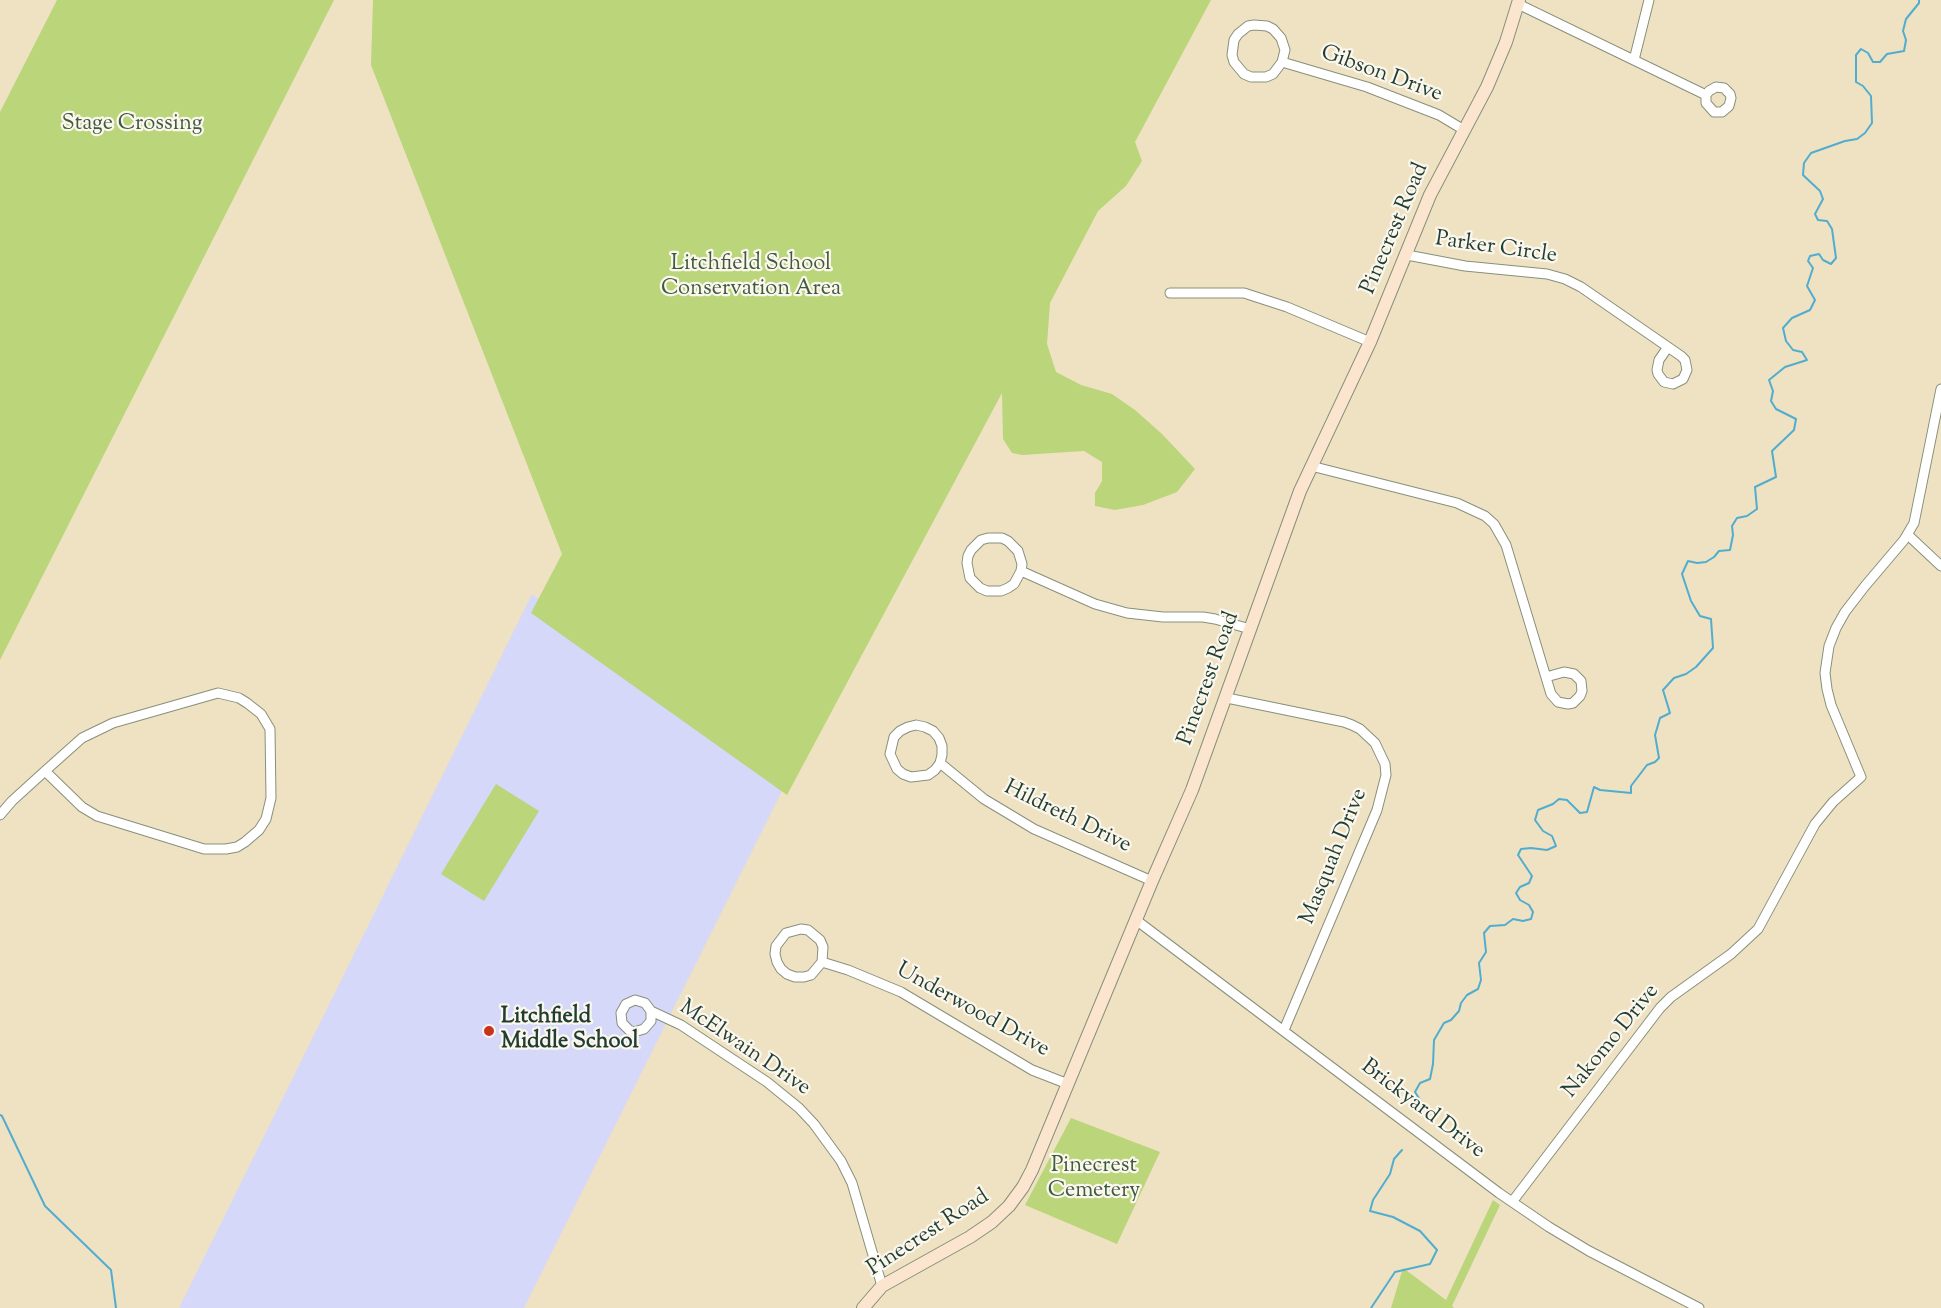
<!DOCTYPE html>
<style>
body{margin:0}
canvas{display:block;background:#efe2c2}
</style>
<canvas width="1941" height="1308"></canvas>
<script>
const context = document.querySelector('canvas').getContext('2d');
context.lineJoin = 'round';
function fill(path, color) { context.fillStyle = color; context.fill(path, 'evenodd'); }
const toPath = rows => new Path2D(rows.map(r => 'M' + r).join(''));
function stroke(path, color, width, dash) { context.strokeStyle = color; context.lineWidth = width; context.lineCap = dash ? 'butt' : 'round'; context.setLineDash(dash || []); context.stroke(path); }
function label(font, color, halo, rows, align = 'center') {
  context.font = font + ' "Sorts Mill Goudy",serif'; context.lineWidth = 4.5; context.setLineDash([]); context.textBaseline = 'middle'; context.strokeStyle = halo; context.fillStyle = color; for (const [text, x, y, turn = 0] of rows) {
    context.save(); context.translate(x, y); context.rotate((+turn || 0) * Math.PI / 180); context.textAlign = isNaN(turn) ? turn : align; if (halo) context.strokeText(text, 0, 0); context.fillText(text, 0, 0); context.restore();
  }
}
fill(toPath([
 [532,594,785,785,524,1308,179,1308]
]), '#d5d8f9');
fill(toPath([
 [57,0,334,0,0,660,0,112],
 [373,0,1211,0,1135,142,1142,161,1126,186,1098,211,1050,303,1047,344,1056,372,1081,385,1112,394,1135,410,1162,434,1195,469,1177,492,1143,505,1115,510,1095,506,1095,493,1102,481,1102,462,1084,451,1022,455,1012,453,1003,439,1002,393,787,795,531,613,562,554,371,65],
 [496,784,539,811,484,901,441,874],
 [1071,1118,1160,1152,1117,1244,1025,1205],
 [1493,1200,1500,1205,1452,1306,1454,1308,1391,1308,1403,1268,1446,1300]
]), '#bad57a');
stroke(toPath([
 [1424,1106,1415,1092,1420,1083,1430,1079,1433,1064,1434,1040,1444,1023,1451,1020,1459,1011,1461,1003,1467,995,1478,989,1481,980,1479,963,1486,952,1484,933,1490,926,1505,925,1513,919,1523,921,1531,919,1533,912,1529,905,1520,900,1516,893,1520,887,1529,883,1532,876,1518,855,1521,849,1531,848,1547,850,1556,846,1552,836,1543,831,1535,820,1538,810,1553,804,1559,799,1567,800,1580,813,1587,812,1594,787,1600,790,1631,793,1631,786,1647,765,1655,762,1659,758,1655,735,1658,725,1660,718,1670,713,1663,690,1674,678,1686,674,1696,667,1713,648,1711,619,1700,616,1691,601,1682,574,1688,561,1697,563,1706,562,1714,557,1719,551,1730,550,1733,535,1732,526,1737,518,1747,516,1757,509,1755,487,1776,477,1772,451,1794,430,1796,419,1776,409,1771,401,1773,391,1769,380,1785,367,1807,360,1802,352,1793,350,1786,341,1783,328,1792,318,1810,310,1815,300,1807,286,1813,268,1808,261,1810,256,1819,254,1823,260,1831,264,1836,258,1832,229,1827,221,1818,220,1815,214,1823,199,1820,191,1803,175,1804,163,1811,153,1845,141,1857,139,1865,133,1872,123,1871,96,1863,86,1856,82,1856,55,1861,49,1868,53,1873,62,1880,62,1887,54,1904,51,1906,40,1903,31,1906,19,1919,3,1919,0],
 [0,1115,2,1116,45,1206,111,1270,116,1308],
 [1371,1308,1395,1272,1430,1264,1437,1250,1420,1231,1393,1217,1370,1211,1373,1200,1390,1174,1394,1159,1402,1150]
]), '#51adcf', 2);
const street = toPath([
 [1518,4,1706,95,1709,91,1716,87,1724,88,1730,94,1731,98,1729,106,1722,112,1714,112,1706,103,1706,95],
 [1634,60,1649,0],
 [1282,62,1273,74,1266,77,1251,77,1244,74,1234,62,1232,55,1234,40,1238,34,1248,26,1254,25,1267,26,1273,29,1281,38,1285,50,1282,62,1367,87,1439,115,1464,130],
 [1407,255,1465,266,1547,274,1565,279,1581,287,1681,356,1685,360,1687,370,1683,379,1673,384,1664,382,1658,374,1657,370,1659,360,1668,347],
 [1170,293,1244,293,1287,307,1370,342],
 [1311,466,1457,503,1485,516,1494,524,1506,545,1551,694,1558,702,1568,704,1573,703,1580,696,1582,691,1581,681,1574,674,1564,672,1546,677],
 [1908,535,1941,566],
 [1021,571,1014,584,1008,588,1001,591,987,591,980,588,970,578,967,563,968,556,971,550,981,540,988,538,1002,538,1008,541,1018,551,1022,564,1021,571,1095,604,1127,613,1163,617,1203,617,1215,619,1250,629],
 [1227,698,1344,722,1352,725,1360,729,1375,743,1385,764,1386,775,1377,810,1284,1030],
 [940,763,935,770,928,775,911,777,903,774,897,769,890,754,894,737,900,731,908,727,916,725,925,727,933,731,939,738,942,746,942,755,940,763,984,799,1034,829,1152,881],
 [0,815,12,801,45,771,73,746,82,738,113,723,218,693,239,698,247,703,261,714,270,729,271,798,266,819,259,830,245,842,237,847,226,849,204,849,97,816,82,807,45,771],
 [1136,920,1499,1193,1549,1227,1589,1251,1699,1308],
 [822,962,811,975,804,977,795,977,787,974,781,969,777,962,775,954,776,946,786,933,801,929,808,930,820,940,823,947,822,962,848,970,901,992,1032,1070,1068,1084],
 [651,1011,651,1021,644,1029,634,1032,629,1030,622,1023,621,1013,626,1004,635,1000,645,1003,651,1011,681,1025,767,1082,799,1108,814,1124,841,1161,852,1183,882,1286],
 [1512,1202,1660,1008,1671,997,1731,954,1758,929,1815,824,1833,802,1861,777,1831,705,1827,689,1825,673,1829,646,1836,628,1845,612,1865,586,1904,540,1914,523,1941,389]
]);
const secondary = toPath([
 [863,1308,882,1286,970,1237,992,1222,1009,1206,1023,1187,1032,1170,1152,881,1192,790,1300,491,1370,342,1430,195,1487,87,1506,42,1519,0]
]);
stroke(street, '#87907b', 11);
stroke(secondary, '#87907b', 14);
stroke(street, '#fff', 9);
stroke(secondary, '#fce5cf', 12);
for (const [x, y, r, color] of [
 [489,1031,6,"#c8321e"]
]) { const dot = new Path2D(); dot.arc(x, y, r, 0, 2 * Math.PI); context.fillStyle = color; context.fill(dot); stroke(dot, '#fbf7ec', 2); }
label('22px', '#1f3d34', '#fbf7ec', [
 ["Gibson Drive",1381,75,20],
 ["Pinecrest Road",1396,229,-67],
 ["Parker Circle",1496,249,8],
 ["Pinecrest Road",1210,679,-70],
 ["Hildreth Drive",1067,818,26],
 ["Masquah Drive",1335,857,-68],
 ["Underwood Drive",972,1011,29],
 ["Nakomo Drive",1612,1042,-51],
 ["McElwain Drive",744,1049,34],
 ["Brickyard Drive",1422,1110,37],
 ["Pinecrest Road",929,1234,-33]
]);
label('22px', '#3e5b42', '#fbf7ec', [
 ["Stage Crossing",132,125],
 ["Litchfield School",751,265],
 ["Conservation Area",751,290],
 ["Pinecrest",1094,1167],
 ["Cemetery",1094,1192]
]);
label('bold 22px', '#1f3d34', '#fbf7ec', [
 ["Litchfield",501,1018],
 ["Middle School",501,1043]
], 'left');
</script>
